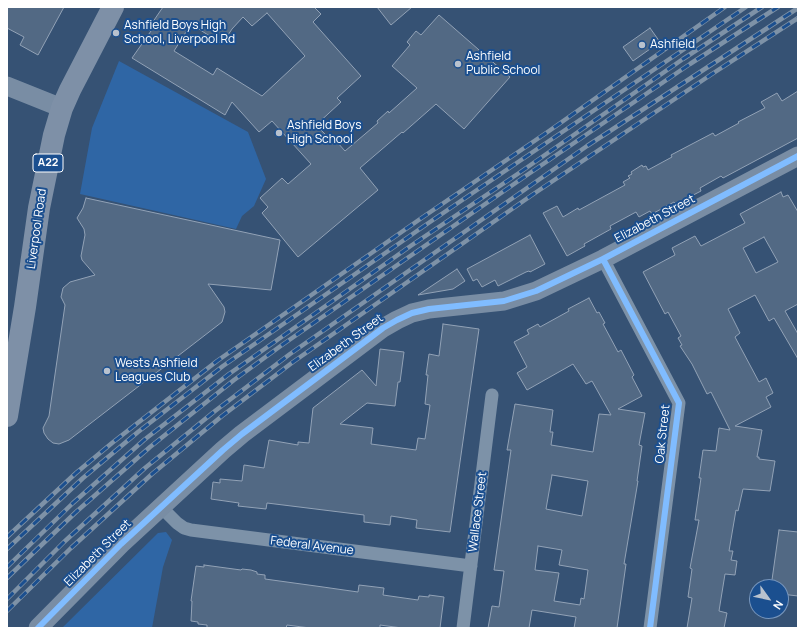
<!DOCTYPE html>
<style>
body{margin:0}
#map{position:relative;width:805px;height:635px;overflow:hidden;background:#365274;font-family:Manrope,sans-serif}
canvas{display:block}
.frame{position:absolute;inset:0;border:8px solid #fff;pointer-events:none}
.north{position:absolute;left:749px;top:579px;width:40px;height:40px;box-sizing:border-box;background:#1b4f8f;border:1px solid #7695bc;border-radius:50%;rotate:123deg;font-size:11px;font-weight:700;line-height:16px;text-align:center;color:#fff}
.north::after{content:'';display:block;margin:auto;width:14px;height:18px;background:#b9c2ce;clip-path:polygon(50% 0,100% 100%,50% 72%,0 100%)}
</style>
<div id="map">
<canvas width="805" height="635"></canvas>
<div class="frame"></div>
<div class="north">N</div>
</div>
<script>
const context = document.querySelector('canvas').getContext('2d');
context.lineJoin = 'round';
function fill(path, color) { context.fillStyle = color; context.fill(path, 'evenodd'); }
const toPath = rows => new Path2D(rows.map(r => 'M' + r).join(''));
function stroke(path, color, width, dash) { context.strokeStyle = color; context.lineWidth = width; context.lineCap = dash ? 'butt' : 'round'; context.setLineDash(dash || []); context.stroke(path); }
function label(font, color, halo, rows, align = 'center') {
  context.font = font + ' Manrope,sans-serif'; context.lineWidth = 4; context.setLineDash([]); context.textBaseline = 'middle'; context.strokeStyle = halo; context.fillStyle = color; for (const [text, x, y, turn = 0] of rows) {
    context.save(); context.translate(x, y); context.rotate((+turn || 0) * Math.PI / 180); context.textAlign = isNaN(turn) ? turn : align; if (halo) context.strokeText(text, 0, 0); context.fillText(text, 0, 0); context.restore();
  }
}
fill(toPath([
 [119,61,248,132,266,179,254,206,242,216,236,229,80,194,92,128],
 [166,532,172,540,163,567,152,628,62,628,158,533]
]), '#2f66a5');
const building = toPath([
 [7,7,64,7,38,55,20,45,24,37,7,28,7,7],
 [163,7,314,7,321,14,313,22,361,76,337,98,341,102,316,125,335,144,337,142,345,151,378,123,377,121,388,111,389,113,417,88,392,66,410,45,407,42,416,31,421,35,439,15,510,77,464,129,436,104,403,133,402,132,360,168,378,190,298,257,262,213,268,207,260,198,282,178,288,184,311,164,272,121,259,132,232,102,225,115,132,58,151,31,148,29,163,7],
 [267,13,305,56,262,96,217,68,213,75,174,51,191,24,222,44,232,29,243,17,252,26,267,13],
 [377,7,412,7,391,25,377,7],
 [650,28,660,42,633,61,623,47,650,28],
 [798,91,798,138,723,178,721,176,700,188,701,191,676,204,674,202,652,214,650,211,639,217,636,212,610,226,611,229,584,244,585,246,567,256,543,213,557,206,563,217,578,208,579,210,625,185,623,182,630,178,628,176,632,174,631,172,642,165,643,167,646,166,648,170,672,157,671,155,713,133,715,136,739,123,738,122,765,108,761,102,777,93,782,101,798,91],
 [781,192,783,197,788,195,798,212,798,304,785,311,798,334,798,359,774,318,769,321,755,295,728,309,740,333,735,337,759,382,766,378,773,393,766,397,771,407,735,426,762,430,757,457,759,457,759,459,775,461,770,491,743,489,738,511,736,510,729,551,733,551,731,560,737,561,735,575,725,574,719,611,727,613,724,628,687,628,692,598,688,597,692,569,690,568,699,520,695,520,701,478,699,478,703,450,716,451,719,428,730,430,711,392,707,394,692,364,680,346,682,345,678,338,681,336,668,312,665,314,643,272,675,255,672,248,695,236,701,246,745,223,740,214,781,192],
 [764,237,778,262,756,273,743,248,764,237],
 [86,198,280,240,271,290,208,284,224,307,225,312,222,322,69,440,59,444,53,443,48,439,44,433,43,428,49,416,65,305,61,297,63,288,70,282,95,275,82,260,81,256,85,235,84,229,77,218,83,208,86,198],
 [530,235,545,264,530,272,529,271,526,272,498,286,495,280,482,287,477,279,473,281,467,269,530,235],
 [457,269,465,281,453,289,418,295,457,269],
 [589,298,597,313,599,312,605,323,603,324,618,352,621,350,634,375,632,377,642,396,618,409,645,413,639,445,642,446,637,481,638,481,624,564,626,564,617,628,574,628,576,617,532,610,529,628,488,628,492,606,499,607,504,571,494,570,511,450,507,450,515,404,553,410,550,432,553,432,551,445,593,452,599,414,611,415,592,381,586,384,573,364,527,390,517,373,527,367,514,342,529,334,527,330,538,324,540,327,569,311,568,309,589,298],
 [552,475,588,481,582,516,546,509,552,475],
 [538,546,562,550,559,565,588,570,584,599,581,598,580,605,554,601,559,573,535,570,538,546],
 [443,324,479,329,450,532,416,528,417,520,391,516,390,525,364,522,364,515,267,503,266,509,238,506,239,503,211,499,213,482,220,483,220,479,242,481,244,465,264,468,269,440,298,445,298,442,309,443,313,408,362,370,376,386,380,349,404,352,400,382,398,382,395,406,367,403,340,424,373,428,371,444,416,450,418,438,425,439,430,405,425,404,428,375,426,375,429,354,439,356,443,324],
 [779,530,798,532,798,596,781,594,781,587,771,587,779,530],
 [204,565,241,570,242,569,251,570,257,572,257,574,265,575,265,579,323,587,358,592,359,585,384,588,383,595,418,600,419,596,429,597,429,595,444,597,440,628,402,628,380,625,380,628,310,628,287,625,286,628,207,628,207,625,198,624,198,622,191,621,192,601,191,601,196,566,204,567,204,565]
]);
fill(building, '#526984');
stroke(building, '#92a2b6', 1);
stroke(toPath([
 [603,259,679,403,650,628],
 [161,507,177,523,184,528,191,530,471,566],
 [463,628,492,395]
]), '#7d92a8', 13);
stroke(toPath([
 [7,86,62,108],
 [38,628,121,544,223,450,242,434,383,328,397,320,412,313,429,309,504,301,536,291,603,259,798,156]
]), '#798da4', 19);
stroke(toPath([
 [7,416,25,307,39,208,54,135,62,108,70,90,113,7]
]), '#7e90a7', 22);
const rail = toPath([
 [7,537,76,473,112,443,217,361,423,217,549,131,725,7],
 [7,549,83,478,138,432,223,366,427,224,746,7],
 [7,567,73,503,144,440,229,374,412,245,519,173,683,59,762,7],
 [7,578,76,512,150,447,234,380,282,345,527,175,690,64,778,7],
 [7,599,64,542,145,468,215,411,290,354,587,146,798,8],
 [7,611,71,548,152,474,222,416,293,362,532,195,712,74,798,18]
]);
stroke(rail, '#7e92a7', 4.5);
stroke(rail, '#1b4f8f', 3, [9]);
stroke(toPath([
 [603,259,679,403,650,628],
 [38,628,121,544,223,450,242,434,383,328,397,320,412,313,429,309,504,301,536,291,603,259,798,156]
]), '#80bcff', 6);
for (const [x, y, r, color] of [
 [116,33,4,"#b9c2ce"],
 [642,45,4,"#b9c2ce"],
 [458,64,4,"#b9c2ce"],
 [279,133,4,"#b9c2ce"],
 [107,371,4,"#b9c2ce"]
]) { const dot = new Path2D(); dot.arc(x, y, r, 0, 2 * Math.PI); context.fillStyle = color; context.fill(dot); stroke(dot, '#1b4f8f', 1.5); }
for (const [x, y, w] of [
 [48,163,30]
]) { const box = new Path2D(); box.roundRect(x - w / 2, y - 9, w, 18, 3); context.fillStyle = '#1b4f8f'; context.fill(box); stroke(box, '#fff', 1); }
label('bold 11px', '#fff', null, [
 ["A22",48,163]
]);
label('12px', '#fff', '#1b4f8f', [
 ["Ashfield Boys High",124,26],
 ["School, Liverpool Rd",124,40],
 ["Ashfield",650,45],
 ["Ashfield",466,57],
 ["Public School",466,71],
 ["Ashfield Boys",287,126],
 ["High School",287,140],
 ["Wests Ashfield",115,364],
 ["Leagues Club",115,378]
], 'left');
label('12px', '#fff', '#1b4f8f', [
 ["Elizabeth Street",655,219,-28],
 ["Liverpool Road",37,229,-82],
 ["Elizabeth Street",346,343,-36],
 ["Oak Street",663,434,-84],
 ["Wallace Street",478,512,-83],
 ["Federal Avenue",312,546,7],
 ["Elizabeth Street",98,553,-45]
]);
</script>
